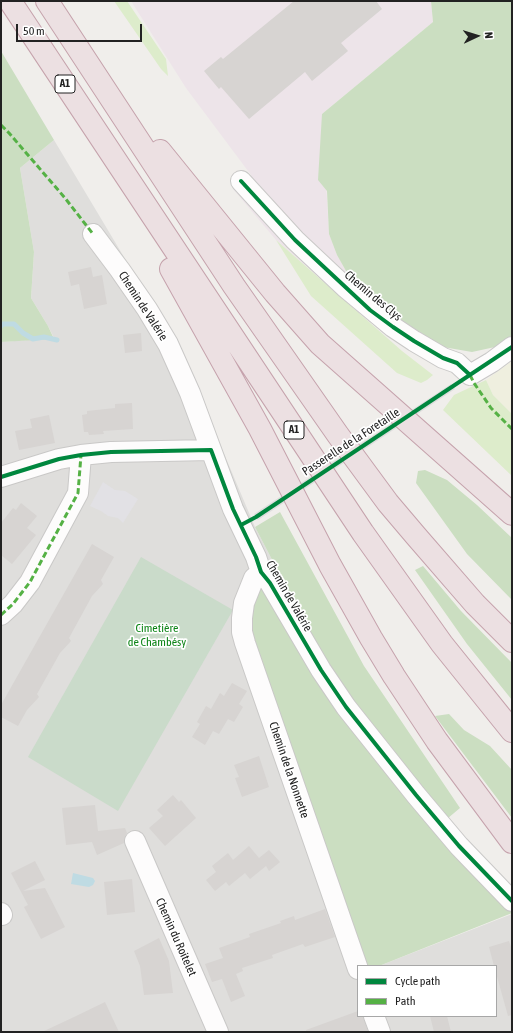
<!DOCTYPE html>
<meta charset="utf-8">
<style>
body{margin:0}
#map{position:relative;width:513px;height:1033px;overflow:hidden;background:#f0eeeb;font-family:"Asap Condensed",sans-serif}
canvas{display:block}
.frame{position:absolute;inset:0;border:2px solid #222;pointer-events:none}
.legend{position:absolute;left:357px;top:965px;width:140px;height:52px;box-sizing:border-box;background:#fff;border:1px solid #a7a7a7;margin:0;padding:5px 7px;list-style:none;font-size:12px;color:#222}
.legend li{display:flex;align-items:center;gap:8px;height:20px}
.legend b{width:20px;border:1px solid #a7a7a7}
.north{position:absolute;left:457px;top:16px;width:40px;height:40px;-webkit-text-stroke:3px #fff;paint-order:stroke;rotate:86deg;font-size:11px;font-weight:700;line-height:16px;text-align:center;color:#222}
.north::after{content:'';display:block;margin:auto;width:14px;height:18px;background:#222;clip-path:polygon(50% 0,100% 100%,50% 72%,0 100%)}
.scale{position:absolute;left:16px;top:24px;width:126px;height:18px;box-sizing:border-box;border:2px solid #222;border-top:0;padding-left:5px;font-size:12px;line-height:14px;white-space:nowrap;color:#222;-webkit-text-stroke:3px #fff;paint-order:stroke}
</style>
<div id="map">
<canvas width="513" height="1033"></canvas>
<div class="frame"></div>
<ul class="legend">
<li><b style="height:5px;background:#00873e"></b>Cycle path</li>
<li><b style="height:5px;background:#55b145"></b>Path</li>
</ul>
<div class="north">N</div>
<div class="scale">50 m</div>
</div>
<script>
const context = document.querySelector('canvas').getContext('2d');
context.lineJoin = 'round';
function fill(path, color) { context.fillStyle = color; context.fill(path, 'evenodd'); }
const toPath = rows => new Path2D(rows.map(r => 'M' + r).join(''));
function stroke(path, color, width, dash) { context.strokeStyle = color; context.lineWidth = width; context.lineCap = dash ? 'butt' : 'round'; context.setLineDash(dash || []); context.stroke(path); }
function label(font, color, halo, rows, align = 'center') {
  context.font = font + ' "Asap Condensed",sans-serif'; context.lineWidth = 3.5; context.setLineDash([]); context.textBaseline = 'middle'; context.strokeStyle = halo; context.fillStyle = color; for (const [text, x, y, turn = 0] of rows) {
    context.save(); context.translate(x, y); context.rotate((+turn || 0) * Math.PI / 180); context.textAlign = isNaN(turn) ? turn : align; if (halo) context.strokeText(text, 0, 0); context.fillText(text, 0, 0); context.restore();
  }
}
fill(toPath([
 [54,140,182,354,255,527,280,575,358,966,358,1016,496,1016,496,966,379,966,512,914,512,1032,1,1032,1,342,54,338,48,326,31,298,34,252,20,168]
]), '#dfdedc');
fill(toPath([
 [131,1,431,1,433,22,322,114,329,234,337,255,346,271,330,287,276,240,233,189,251,175,186,88]
]), '#ede4e9');
fill(toPath([
 [512,361,512,414,493,395,486,380]
]), '#efefdf');
fill(toPath([
 [114,1,127,1,166,59,168,76,161,69],
 [276,240,402,351,433,375,427,380,421,383,397,373,311,296],
 [486,380,493,395,512,414,512,476,443,410,454,395]
]), '#ddeccb');
fill(toPath([
 [431,1,512,1,512,335,495,347,472,352,443,347,389,312,346,271,337,255,329,234,327,191,318,180,322,114,433,22],
 [1,51,54,140,20,168,34,252,31,298,48,326,54,339,1,342],
 [425,470,447,480,477,505,512,538,512,600,467,554,416,483,418,471],
 [280,512,364,666,460,808,435,829,512,913,379,966,363,966,255,647,251,626,253,604,258,589,280,575,255,527],
 [423,566,461,611,512,663,512,700,467,644,415,570],
 [449,714,464,730,490,746,512,770,512,818,435,716]
]), '#cbdec1');
fill(toPath([
 [141,557,233,610,118,811,28,757]
]), '#cadbca');
fill(toPath([
 [103,482,115,490,125,491,138,499,123,523,118,518,108,516,101,511,90,506]
]), '#e2e1e5');
fill(toPath([
 [73,873,93,878,95,881,93,885,89,887,71,884]
]), '#bfdbe3');
fill(toPath([
 [451,384,455,389,258,520,254,514]
]), '#dedddd');
stroke(toPath([
 [1,326,3,324,14,324,23,333,33,339,44,337,57,340]
]), '#bfdbe3', 5);
fill(toPath([
 [294,1,376,1,382,9,341,43,348,51,312,81,305,72,249,119,221,87,219,89,204,71,221,57,223,59],
 [91,267,93,277,102,275,107,304,84,309,79,284,71,286,68,272],
 [141,333,142,351,125,353,123,335],
 [132,403,133,429,103,431,104,434,89,435,88,432,84,432,82,415,87,414,87,411,115,408,115,404],
 [49,415,55,443,19,450,15,431,32,428,30,419],
 [21,503,37,516,27,528,36,535,12,564,1,555,1,523,13,508,16,510],
 [92,544,114,557,101,580,103,584,92,596,69,638,71,641,60,653,37,694,39,697,27,710,18,726,1,717,1,705],
 [232,683,247,691,239,704,243,707,234,722,228,719,219,734,213,731,205,745,192,737,200,724,197,722,206,706,211,709,220,693,224,696],
 [259,756,269,787,242,797,235,778,239,777,234,765],
 [173,795,179,802,181,800,196,818,165,846,149,828,163,816,157,810],
 [95,805,98,831,125,828,127,833,124,839,124,843,97,855,92,842,66,845,62,808],
 [249,846,259,858,269,850,280,862,269,871,266,866,250,879,245,873,229,886,226,882,215,891,206,880,216,872,212,866,228,853,233,860],
 [35,861,45,880,23,891,45,888,65,927,41,939,24,907,28,905,11,873],
 [132,879,135,912,107,915,104,882],
 [325,909,335,937,305,947,303,944,272,955,273,958,242,968,243,971,236,974,245,996,231,1002,222,979,212,982,205,964,223,958,219,948,250,937,249,934,281,923,280,921,294,916,295,920],
 [159,938,169,961,173,993,144,995,140,966,134,951],
 [509,941,512,950,512,1015,508,1016,496,973,496,966,494,966,489,947],
 [105,1002,119,1032,42,1032,74,1017],
 [358,1011,358,1016,363,1016,368,1032,306,1032,306,1030],
 [430,1016,447,1016,451,1032,434,1032]
]), '#d7d4d2');
const minor = toPath([
 [241,181,295,240,345,287,393,327,414,341,443,358,457,363,470,375,492,362,512,347],
 [93,234,120,270,147,309,168,344,190,393,233,509,256,557,261,572,270,583,321,670,346,707,416,795,459,846,512,901],
 [1,477,59,459,81,455,111,452,211,450],
 [261,572,254,578,244,603,242,618,242,632,245,643,358,969],
 [1,615,13,604,30,582,78,493,81,455],
 [135,841,218,1032],
 [1,913,2,915],
 [374,1016,380,1032]
]);
const highway = toPath([
 [10,1,363,533,442,644,512,731],
 [47,1,234,286,338,435,388,503,416,536,475,604,512,641],
 [160,151,275,293,320,344,512,514],
 [171,269,260,429,330,565,371,638,394,676,437,741,512,842]
]);
stroke(minor, '#c9c8c7', 22);
stroke(highway, '#c5a2ac', 24);
stroke(minor, '#fdfcfc', 20);
stroke(highway, '#ece0e2', 22);
stroke(toPath([
 [1,125,9,133,65,198,93,234],
 [470,375,474,383,491,408,512,429],
 [1,615,13,604,30,582,78,493,81,455]
]), '#55b145', 3, [6, 3]);
stroke(toPath([
 [241,181,295,240,370,310,393,327,414,341,443,358,457,363,470,375],
 [1,477,59,459,81,455,111,452,211,450,233,509,256,557,261,572,270,583,321,670,346,707,416,795,459,846,512,901],
 [241,525,256,517,512,347]
]), '#00873e', 4);
for (const [x, y, w] of [
 [65,84,20],
 [294,430,20]
]) { const box = new Path2D(); box.roundRect(x - w / 2, y - 9, w, 18, 3); context.fillStyle = '#fff'; context.fill(box); stroke(box, '#222', 1); }
label('bold 11px', '#222', null, [
 ["A1",65,84],
 ["A1",294,430]
]);
label('12px', '#222', '#fff', [
 ["Chemin des Clys",373,296,40],
 ["Chemin de Valérie",143,306,57],
 ["Passerelle de la Foretaille",351,442,-33],
 ["Chemin de Valérie",289,596,60],
 ["Chemin de la Nonnette",289,770,71],
 ["Chemin du Roitelet",176,937,66]
]);
label('12px', '#0c8416', '#fff', [
 ["Cimetière",157,628],
 ["de Chambésy",157,642]
]);
</script>
